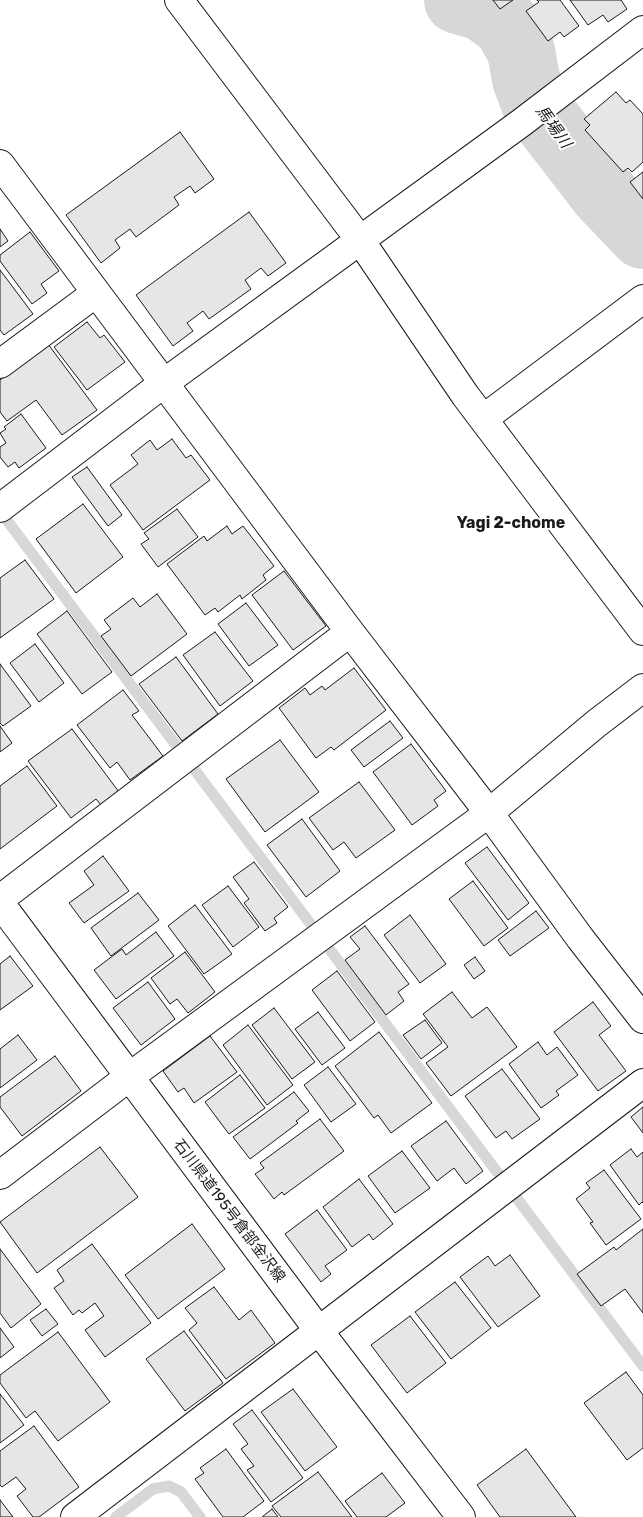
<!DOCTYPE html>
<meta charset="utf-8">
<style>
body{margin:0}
canvas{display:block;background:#fff}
</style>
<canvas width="643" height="1517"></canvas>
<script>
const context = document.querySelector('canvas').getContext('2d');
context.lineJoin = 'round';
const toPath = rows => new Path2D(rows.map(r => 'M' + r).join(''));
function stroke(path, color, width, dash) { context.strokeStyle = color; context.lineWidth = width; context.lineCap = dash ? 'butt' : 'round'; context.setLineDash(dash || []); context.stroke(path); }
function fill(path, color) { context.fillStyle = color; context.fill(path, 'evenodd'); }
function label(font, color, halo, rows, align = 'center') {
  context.font = font + ' Rubik,"Noto Sans JP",sans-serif'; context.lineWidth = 4; context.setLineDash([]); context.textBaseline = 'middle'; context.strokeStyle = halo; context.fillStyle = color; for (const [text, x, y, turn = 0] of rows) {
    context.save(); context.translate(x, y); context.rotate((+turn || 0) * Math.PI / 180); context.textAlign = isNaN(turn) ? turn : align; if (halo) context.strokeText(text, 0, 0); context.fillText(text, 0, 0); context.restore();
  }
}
stroke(toPath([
 [0,511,643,1366],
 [116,1517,153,1489,169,1486,181,1492,200,1517]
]), '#d7d7d7', 11);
stroke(toPath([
 [458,0,483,7,507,25,521,51,526,79,536,106,603,193,643,235]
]), '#d7d7d7', 68);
const building = toPath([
 [493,0,513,0,500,9,493,0],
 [537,0,560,0,579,26,564,37,560,32,548,41,526,11,539,2,537,0],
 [570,0,621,0,627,9,608,22,603,15,588,25,570,0],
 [616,92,626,103,630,100,643,114,643,162,632,172,628,168,623,172,585,130,590,125,584,119,616,92],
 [180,132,214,179,195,193,190,186,174,197,179,205,136,237,130,229,115,240,120,248,101,263,66,215,180,132],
 [643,172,643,199,630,182,643,172],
 [249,212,286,263,268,276,261,268,245,280,251,289,209,319,203,311,187,323,193,331,173,346,136,295,249,212],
 [0,229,8,241,0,247,0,229],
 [30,232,59,271,41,284,47,293,32,304,0,261,0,255,30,232],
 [0,270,33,314,4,335,0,330,0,270],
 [87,322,100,338,104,335,125,362,87,390,54,347,87,322],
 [48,344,97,410,62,435,36,400,7,421,0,412,0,380,48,344],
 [21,414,46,448,19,468,15,462,8,467,0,457,0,447,6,443,0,433,6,429,4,427,21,414],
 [172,439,186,458,191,455,210,480,143,530,110,485,138,464,131,455,150,440,157,450,172,439],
 [87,467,122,515,108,526,72,477,87,467],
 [83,504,123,557,76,593,36,539,83,504],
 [177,509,198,537,158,567,141,544,149,539,144,533,177,509],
 [227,526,232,534,243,526,274,566,263,575,266,580,242,599,240,595,218,612,215,608,205,615,167,564,204,536,207,541,227,526],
 [25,560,54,599,0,638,0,578,25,560],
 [284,571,326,626,293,650,252,595,284,571],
 [157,594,187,634,131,676,101,636,111,629,104,620,133,598,140,607,157,594],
 [246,603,278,645,249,666,218,624,246,603],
 [67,611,112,672,82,694,37,634,67,611],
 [215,632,253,681,220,706,183,655,215,632],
 [35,644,64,683,39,702,10,663,35,644],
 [176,657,218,714,182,741,139,684,176,657],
 [0,664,31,706,3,726,0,723,0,664],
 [354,668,386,710,334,750,331,747,316,758,279,708,305,688,310,695,322,686,325,690,354,668],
 [123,690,139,711,132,715,163,756,130,780,117,762,110,768,77,725,123,690],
 [390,721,403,738,364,767,351,750,390,721],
 [0,726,12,743,0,752,0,726],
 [72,729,119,792,101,805,96,799,71,818,28,761,72,729],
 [280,740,319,792,265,832,226,779,280,740],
 [411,744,446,791,434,800,438,806,412,825,373,772,411,744],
 [27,766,57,806,0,849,0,786,27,766],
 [359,782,395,830,356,858,344,842,333,850,309,818,359,782],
 [302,819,340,871,306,897,267,845,302,819],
 [487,847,529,903,508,920,465,863,487,847],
 [103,856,129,891,84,923,69,903,94,885,84,871,103,856],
 [254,862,288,907,274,918,277,923,265,931,244,903,249,899,233,877,254,862],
 [473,881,508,928,484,946,449,899,473,881],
 [228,886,259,927,233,947,202,905,228,886],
 [138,893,159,920,111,956,91,928,138,893],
 [195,905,232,954,204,974,168,926,195,905],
 [536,911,549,928,510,956,498,940,536,911],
 [410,915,446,964,420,983,384,935,410,915],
 [365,926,409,984,398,992,404,1001,386,1015,345,960,360,949,350,937,365,926],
 [156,932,174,956,116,999,94,970,122,949,126,955,156,932],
 [185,952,215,992,188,1013,177,999,170,1004,151,978,185,952],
 [10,956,33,986,0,1010,0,964,10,956],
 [475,957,485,971,474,979,464,965,475,957],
 [337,971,375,1022,350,1041,312,990,337,971],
 [148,982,175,1019,141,1045,113,1008,148,982],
 [452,992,472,1018,487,1007,517,1047,451,1096,426,1063,448,1047,423,1014,452,992],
 [593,1002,611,1026,599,1035,626,1071,598,1091,554,1032,593,1002],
 [274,1008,315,1062,292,1079,252,1025,274,1008],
 [318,1012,345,1048,322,1065,295,1029,318,1012],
 [425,1020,442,1043,421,1059,403,1035,425,1020],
 [248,1025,293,1085,267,1105,223,1045,248,1025],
 [379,1032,432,1103,391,1133,378,1115,374,1118,335,1066,379,1032],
 [18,1035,37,1060,0,1088,0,1049,18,1035],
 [210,1036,237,1072,194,1103,184,1088,178,1092,163,1071,210,1036],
 [538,1042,547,1055,557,1047,578,1075,556,1091,559,1095,541,1108,509,1064,538,1042],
 [55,1056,81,1091,22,1136,0,1107,0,1097,55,1056],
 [328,1067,356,1104,331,1122,304,1085,328,1067],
 [502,1069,540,1119,512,1139,506,1131,496,1138,465,1096,502,1069],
 [240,1075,265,1108,229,1134,205,1102,240,1075],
 [294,1092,309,1111,296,1121,298,1123,250,1159,233,1137,294,1092],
 [643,1107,643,1133,631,1117,643,1107],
 [320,1119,344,1151,284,1195,282,1192,274,1199,255,1174,264,1168,260,1163,320,1119],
 [446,1121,483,1171,466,1184,454,1168,437,1181,411,1146,446,1121],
 [100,1147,138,1197,37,1273,0,1222,100,1147],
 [631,1149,637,1157,643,1152,643,1203,642,1202,639,1205,610,1165,631,1149],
 [402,1151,430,1188,395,1213,368,1176,402,1151],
 [604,1170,641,1219,606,1245,590,1223,593,1222,576,1199,590,1188,586,1183,604,1170],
 [359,1179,393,1224,373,1240,369,1234,352,1247,323,1207,359,1179],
 [317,1210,347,1250,325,1266,331,1274,321,1282,285,1234,317,1210],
 [192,1224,225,1269,158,1319,125,1275,192,1224],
 [643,1229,643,1313,625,1289,601,1306,577,1274,614,1247,616,1250,643,1229],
 [92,1244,151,1323,105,1357,85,1330,104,1316,95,1303,82,1313,79,1310,73,1315,54,1288,64,1281,57,1270,92,1244],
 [0,1249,41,1304,11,1328,0,1313,0,1249],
 [510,1255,540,1296,498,1327,460,1277,488,1256,495,1266,510,1255],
 [455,1282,491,1328,451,1359,415,1312,455,1282],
 [214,1287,239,1320,251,1310,275,1343,226,1379,189,1330,197,1323,185,1308,214,1287],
 [46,1309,58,1324,42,1336,30,1320,46,1309],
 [410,1316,446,1363,407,1393,371,1345,410,1316],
 [0,1328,14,1347,0,1358,0,1328],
 [184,1331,223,1383,185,1411,146,1359,184,1331],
 [58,1332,110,1402,58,1441,35,1411,26,1418,0,1383,0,1375,58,1332],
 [626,1372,643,1395,643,1448,627,1460,584,1403,626,1372],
 [293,1389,337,1447,305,1471,261,1412,293,1389],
 [0,1394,24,1425,0,1443,0,1394],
 [252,1410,303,1478,271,1502,247,1470,254,1466,241,1449,248,1444,233,1424,252,1410],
 [34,1426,79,1487,39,1517,33,1517,17,1496,26,1489,16,1477,2,1487,0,1485,0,1451,34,1426],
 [226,1449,264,1501,243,1517,223,1517,195,1479,204,1473,200,1468,226,1449],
 [526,1449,576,1517,500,1517,477,1485,526,1449],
 [318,1472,352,1517,281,1517,272,1506,318,1472],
 [382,1473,405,1503,386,1517,357,1517,345,1501,382,1473],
 [0,1500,13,1517,0,1517,0,1500],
 [272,1509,278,1517,262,1517,272,1509]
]);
fill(building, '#e6e6e6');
stroke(building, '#1a1a1a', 1);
const minor = toPath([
 [179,0,360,240,465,395,643,631],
 [0,164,350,632,489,813,580,938,643,1019],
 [0,364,96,293],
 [483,419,643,299],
 [0,508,164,383,521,123,643,30],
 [0,899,350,632],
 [0,1175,129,1077,489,813,597,723,643,688],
 [75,1517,643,1083]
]);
const secondary = toPath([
 [0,903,319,1331,461,1517]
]);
stroke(minor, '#1a1a1a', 30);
stroke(secondary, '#1a1a1a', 30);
stroke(minor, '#fff', 28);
stroke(secondary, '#fff', 28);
label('15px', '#1a1a1a', '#fff', [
 ["石川県道195号倉部金沢線",229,1211,53]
]);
label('italic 16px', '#1a1a1a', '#fff', [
 ["馬場川",553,127,54]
]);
label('bold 16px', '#1a1a1a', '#fff', [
 ["Yagi 2-chome",511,523]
]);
</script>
